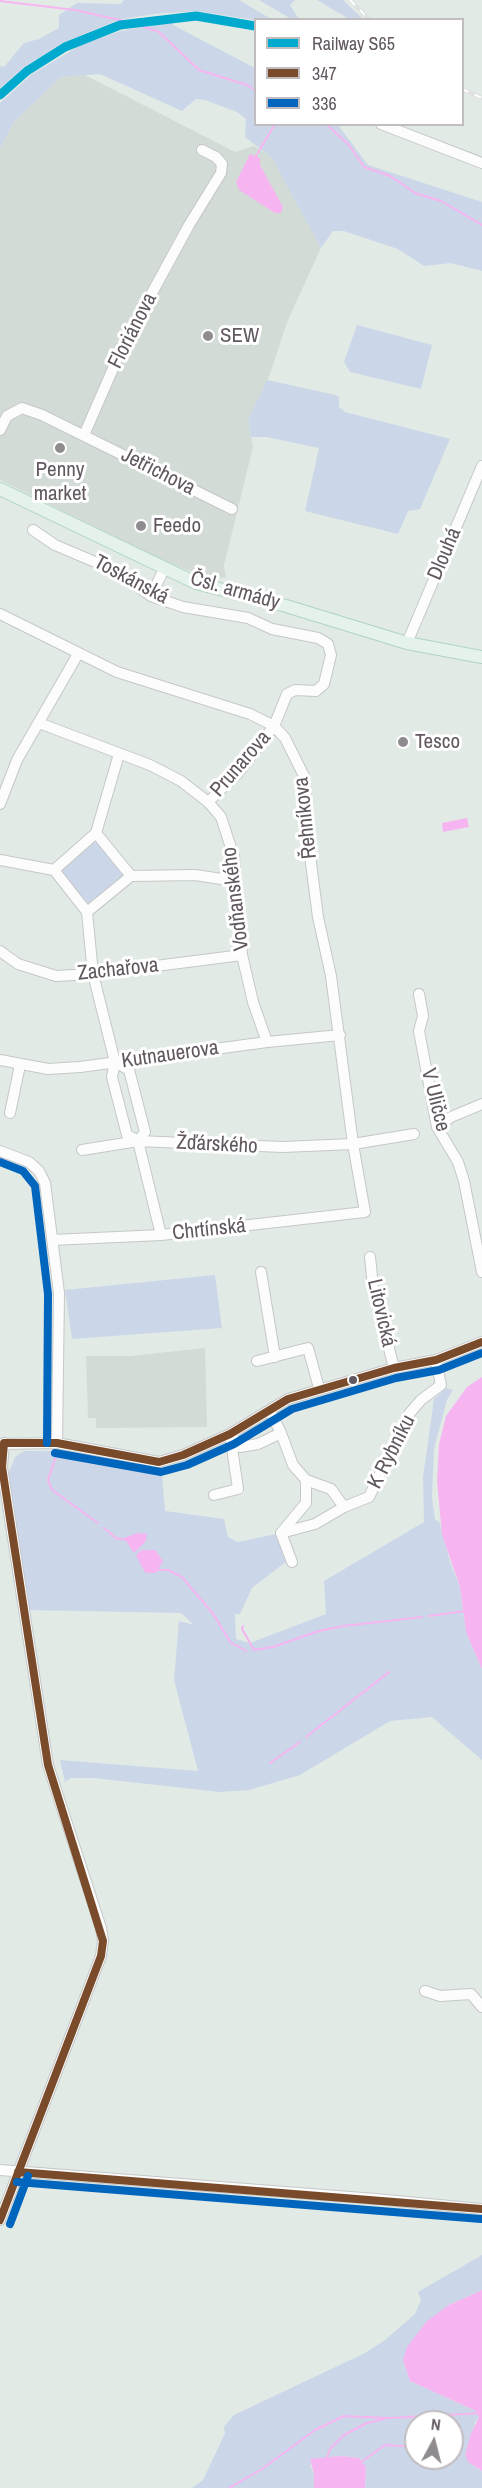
<!DOCTYPE html>
<meta charset="utf-8">
<style>
body{margin:0}
#map{position:relative;width:482px;height:2488px;overflow:hidden;background:#e2eae6;font-family:"Archivo Narrow",sans-serif}
canvas{display:block}
.legend{position:absolute;left:254px;top:18px;width:210px;height:108px;box-sizing:border-box;background:#fff;border:2px solid #c0bcbf;margin:0;padding:8px 10px;list-style:none;font-size:18px;color:#625860}
.legend li{display:flex;align-items:center;gap:12px;height:30px}
.legend b{width:30px;border:2px solid #c0bcbf}
.north{position:absolute;left:404px;top:2410px;width:60px;height:60px;box-sizing:border-box;background:#fff;border:2px solid #c0bcbf;border-radius:50%;rotate:7deg;font-size:16px;font-weight:700;line-height:24px;text-align:center;color:#625860}
.north::after{content:'';display:block;margin:auto;width:21px;height:27px;background:#8f8b8f;clip-path:polygon(50% 0,100% 100%,50% 72%,0 100%)}
</style>
<div id="map">
<canvas width="482" height="2488"></canvas>
<ul class="legend">
<li><b style="height:8px;background:#00a9ce"></b>Railway S65</li>
<li><b style="height:8px;background:#7a4b2a"></b>347</li>
<li><b style="height:8px;background:#0065bd"></b>336</li>
</ul>
<div class="north">N</div>
</div>
<script>
const context = document.querySelector('canvas').getContext('2d');
context.lineJoin = 'round';
function fill(path, color) { context.fillStyle = color; context.fill(path, 'evenodd'); }
const toPath = rows => new Path2D(rows.map(r => 'M' + r).join(''));
function stroke(path, color, width, dash) { context.strokeStyle = color; context.lineWidth = width; context.lineCap = dash ? 'butt' : 'round'; context.setLineDash(dash || []); context.stroke(path); }
function label(font, color, halo, rows, align = 'center') {
  context.font = font + ' "Archivo Narrow",sans-serif'; context.lineWidth = 6; context.setLineDash([]); context.textBaseline = 'middle'; context.strokeStyle = halo; context.fillStyle = color; for (const [text, x, y, turn = 0] of rows) {
    context.save(); context.translate(x, y); context.rotate((+turn || 0) * Math.PI / 180); context.textAlign = isNaN(turn) ? turn : align; if (halo) context.strokeText(text, 0, 0); context.fillText(text, 0, 0); context.restore();
  }
}
fill(toPath([
 [85,75,235,152,254,146,272,157,321,248,287,322,270,374,248,420,253,447,224,565,226,578,200,575,164,561,0,480,0,148,14,122,61,77],
 [205,1348,207,1427,96,1428,96,1418,88,1418,86,1356,130,1356]
]), '#d3dbd6');
fill(toPath([
 [124,0,239,0,271,19,255,20,196,11,154,14,118,20,62,43,24,67,0,88,0,66,4,67,24,43,39,39,59,28,59,15,77,3,121,4],
 [259,0,295,0,290,5,299,19,291,19],
 [317,0,343,0,363,19,349,19],
 [173,22,173,25,255,68,255,124,338,125,368,165,482,202,482,271,450,263,424,266,398,249,344,231,333,231,321,248,272,158,245,137,246,119,237,112,205,100,196,99,182,111,100,74,61,77,14,122,0,148,0,103,31,75,84,43,121,31],
 [357,325,432,345,421,389,350,372,344,362],
 [267,380,335,395,339,397,339,407,345,412,450,439,420,509,408,511,398,534,305,511,319,448,266,437,251,437,248,420],
 [91,842,99,843,123,875,121,880,88,903,60,872],
 [215,1275,222,1328,72,1339,65,1290],
 [447,1388,453,1390,447,1400,434,1449,432,1497,435,1520,439,1521,450,1562,460,1587,466,1632,482,1669,482,1760,432,1717,390,1721,300,1775,249,1790,220,1792,93,1778,71,1778,65,1782,60,1760,198,1771,174,1680,179,1621,194,1625,181,1613,26,1610,8,1475,15,1457,24,1451,75,1451,128,1464,138,1471,157,1471,162,1474,165,1511,224,1519,228,1537,238,1542,276,1534,287,1561,252,1588,240,1614,235,1614,236,1639,250,1643,326,1614,324,1581,424,1522,423,1477,434,1399],
 [482,2255,482,2290,449,2305,403,2360,410,2381,476,2411,479,2417,475,2422,468,2462,482,2471,482,2488,365,2488,366,2467,359,2458,340,2456,324,2458,310,2465,314,2474,314,2488,192,2488,203,2480,225,2433,224,2427,234,2415,365,2353,385,2340,415,2314,421,2300,418,2292],
 [416,2422,452,2422,452,2458,416,2458]
]), '#cbd7e8');
fill(toPath([
 [250,154,260,158,260,165,283,207,281,213,275,213,239,190,236,182],
 [467,818,469,827,443,832,442,823],
 [482,1377,482,1669,466,1632,460,1587,442,1535,437,1481,439,1444,446,1416,467,1387],
 [137,1533,147,1534,146,1541,134,1553,124,1538],
 [141,1550,155,1550,163,1561,156,1573,146,1573,142,1567,136,1555],
 [482,2290,482,2471,468,2462,465,2455,470,2436,479,2417,476,2411,410,2381,403,2360,407,2347,427,2321,449,2305],
 [340,2456,359,2458,366,2467,365,2488,314,2488,314,2474,310,2459]
]), '#f6b5f0');
stroke(toPath([
 [0,1,75,10,133,23,159,32,199,70,247,85,255,90],
 [326,124,349,145,364,167,390,176,415,193,441,201,482,225],
 [256,156,275,124],
 [62,1431,62,1437],
 [58,1450,48,1480,52,1490,98,1523],
 [104,1528,116,1538,126,1540],
 [158,1570,168,1570,182,1577,214,1615,230,1642,246,1651],
 [429,1616,465,1611],
 [243,1626,242,1629,254,1650],
 [254,1650,273,1647,319,1631,343,1626,422,1617],
 [306,1737,389,1672],
 [270,1763,300,1742],
 [327,2457,330,2449,344,2435,367,2423,384,2419],
 [361,2462,385,2445,416,2447],
 [229,2488,262,2469,315,2430,344,2416,389,2418,482,2413]
]), '#f6b5f0', 2);
const minor = toPath([
 [381,124,482,163],
 [0,430,7,416,22,408,42,415,232,509],
 [84,435,122,348,189,225,221,173,222,164,216,157,202,150],
 [33,530,55,545,114,570,151,596,183,607,248,618,272,629,318,638,328,644,331,655,324,684,316,691,295,690,287,694,274,726,238,773,208,802],
 [151,596,164,569],
 [0,614,117,672,250,714,274,726,285,738,304,776,308,840,318,917,331,976,353,1144,365,1212,161,1235,52,1240],
 [407,643,482,466],
 [39,723,150,765,181,781,208,802,221,817,234,857,242,955,253,1002,267,1042],
 [0,804,17,760,78,654],
 [96,833,131,876,87,912,54,870,96,833],
 [96,833,119,754],
 [0,860,54,870],
 [131,876,195,875,235,881],
 [87,912,93,974,115,1062,112,1077,127,1135,138,1141,161,1235],
 [0,951,18,964,56,976,93,974,242,955],
 [419,994,423,1016,419,1031,437,1127,458,1162,464,1181,482,1272],
 [0,1060,48,1069,80,1067,267,1042,340,1035],
 [115,1062,129,1070,145,1132,138,1141],
 [10,1113,20,1065],
 [437,1127,451,1117,482,1104],
 [82,1150,138,1141,283,1147,353,1144,414,1134],
 [0,1151,29,1162,39,1171,45,1183,59,1293,57,1443],
 [370,1257,373,1286,394,1368],
 [261,1272,275,1357],
 [257,1361,308,1348,319,1388],
 [281,1433,293,1465,306,1480,306,1503,281,1533,292,1562],
 [230,1434,240,1447,258,1444,281,1433,270,1411],
 [0,1444,57,1443,159,1462,183,1455,230,1434,288,1399,394,1368,436,1360,482,1342],
 [306,1480,331,1489,344,1507],
 [214,1495,238,1489,230,1434],
 [281,1533,315,1524,344,1507,369,1497,409,1414,421,1400,441,1385,436,1360],
 [425,1991,440,1996,471,1994,482,2007],
 [0,2170,376,2199,482,2209],
 [0,2220,101,1956,103,1941,101,1928,48,1765,2,1467,4,1443]
]);
const major = toPath([
 [0,489,196,583,286,606,407,643,482,657]
]);
stroke(minor, '#c6c7c8', 12);
stroke(major, '#aed5bd', 14);
stroke(minor, '#fbfcfb', 10);
stroke(major, '#e5f2ec', 12);
const rail = toPath([
 [350,0,370,20],
 [462,89,482,98]
]);
stroke(rail, '#dfe1e0', 4.5);
stroke(rail, '#fff', 2, [7]);
stroke(toPath([
 [4,1443,57,1443,159,1462,183,1455,230,1434,288,1399,394,1368,436,1360,482,1342],
 [18,2172,482,2209],
 [0,2220,101,1956,103,1941,48,1765,2,1467,4,1443]
]), '#7a4b2a', 8);
stroke(toPath([
 [0,1162,23,1171,35,1186,48,1294,47,1443],
 [55,1453,161,1472,187,1465,234,1444,292,1409,396,1378,439,1370,482,1353],
 [17,2182,481,2219],
 [10,2224,28,2176]
]), '#0065bd', 8);
stroke(toPath([
 [0,95,27,71,65,47,120,25,196,16,255,26]
]), '#00a9ce', 9);
for (const [x, y, r, color] of [
 [208,336,6,"#8f8b8f"],
 [60,448,6,"#8f8b8f"],
 [141,526,6,"#8f8b8f"],
 [403,742,6,"#8f8b8f"],
 [353,1380,5,"#625860"]
]) { const dot = new Path2D(); dot.arc(x, y, r, 0, 2 * Math.PI); context.fillStyle = color; context.fill(dot); stroke(dot, '#fff', 2); }
label('21px', '#625860', '#fff', [
 ["Floriánova",133,331,-63],
 ["Jetřichova",158,472,27],
 ["Dlouhá",445,554,-67],
 ["Toskánská",131,580,28],
 ["Čsl. armády",235,591,16],
 ["Prunarova",241,764,-49],
 ["Řehníkova",306,818,-96],
 ["Vodňanského",236,899,-97],
 ["Zachařova",118,970,-6],
 ["Kutnauerova",170,1055,-8],
 ["V Uličce",435,1100,76],
 ["Žďárského",217,1145,3],
 ["Chrtínská",209,1230,-6],
 ["Litovická",381,1313,77],
 ["K Rybníku",392,1452,-63]
]);
label('21px', '#625860', '#fff', [
 ["SEW",220,336],
 ["Penny",60,470,"center"],
 ["market",60,494,"center"],
 ["Feedo",153,526],
 ["Tesco",415,742]
], 'left');
</script>
